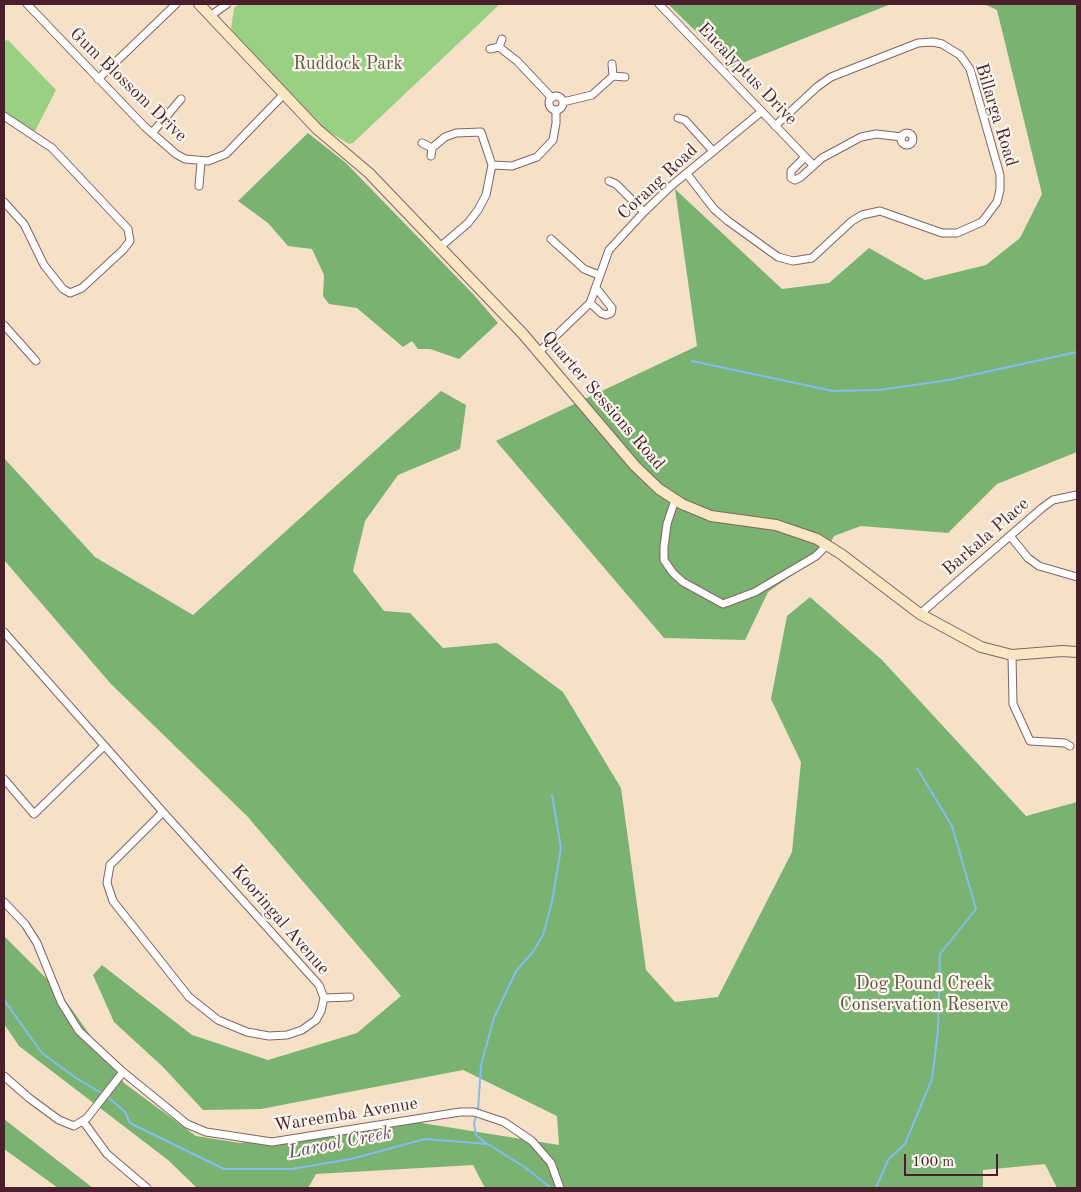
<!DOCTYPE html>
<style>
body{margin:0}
#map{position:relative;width:1081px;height:1192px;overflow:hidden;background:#f5e1c8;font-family:"Old Standard TT",serif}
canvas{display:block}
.frame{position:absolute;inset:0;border:5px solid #4a1f2b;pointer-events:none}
.scale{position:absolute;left:904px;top:1154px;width:94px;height:22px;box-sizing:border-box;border:2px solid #4a1f2b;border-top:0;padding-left:6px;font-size:15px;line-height:18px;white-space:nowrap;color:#4a1f2b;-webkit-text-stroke:4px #fbf7ec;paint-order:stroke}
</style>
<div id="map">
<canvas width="1081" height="1192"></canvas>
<div class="frame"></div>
<div class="scale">100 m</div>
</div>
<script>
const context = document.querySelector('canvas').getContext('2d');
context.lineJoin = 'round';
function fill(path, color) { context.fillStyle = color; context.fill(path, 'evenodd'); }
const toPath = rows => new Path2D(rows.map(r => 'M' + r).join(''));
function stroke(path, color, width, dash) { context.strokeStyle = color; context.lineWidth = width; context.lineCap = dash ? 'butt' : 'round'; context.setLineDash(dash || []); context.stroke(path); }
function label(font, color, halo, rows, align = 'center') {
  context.font = font + ' "Old Standard TT",serif'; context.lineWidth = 4.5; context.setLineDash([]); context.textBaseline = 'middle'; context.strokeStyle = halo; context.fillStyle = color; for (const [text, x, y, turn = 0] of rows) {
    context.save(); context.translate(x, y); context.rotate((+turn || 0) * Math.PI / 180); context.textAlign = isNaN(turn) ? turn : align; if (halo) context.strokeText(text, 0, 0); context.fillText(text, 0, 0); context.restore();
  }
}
fill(toPath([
 [239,4,500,4,353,143,349,144,323,128,231,29,234,8],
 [8,40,56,90,34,133,4,114,4,41]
]), '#99d083');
fill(toPath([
 [668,4,891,4,732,67],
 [984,4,1077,4,1077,452,997,484,948,533,861,526,834,536,827,550,768,592,745,640,664,638,496,441,697,346,675,189,782,289,829,283,869,248,925,280,986,265,1020,238,1042,194,997,10],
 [308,133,346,163,474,295,498,323,459,359,430,349,418,349,412,341,403,347,357,308,329,304,323,296,324,275,312,249,288,246,268,223,238,201],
 [441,391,466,405,460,449,398,475,365,521,353,571,384,611,410,613,443,648,497,643,563,692,621,788,646,970,675,1002,718,997,792,852,801,762,771,699,787,616,810,597,882,660,1026,816,1077,802,1077,1188,1057,1188,1045,1164,983,1170,983,1188,485,1188,473,1165,316,1174,308,1188,197,1188,168,1160,19,1046,4,1024,4,936,58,990,124,1083,196,1136,240,1143,403,1120,559,1145,557,1116,463,1070,261,1109,203,1110,163,1067,114,1022,93,975,102,965,192,1035,268,1060,357,1033,401,996,247,816,111,684,4,560,4,458,95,557,193,615],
 [4,1119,93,1188,58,1188,4,1149]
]), '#7ab271');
stroke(toPath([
 [692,361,833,391,879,390,949,380,1077,352],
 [4,1000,42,1053,76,1078,108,1097,125,1112,130,1123,224,1169,292,1169,351,1159,425,1139,488,1144,526,1168,551,1188],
 [478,1110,481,1065,494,1018,516,971,532,953,543,935,552,902,561,848,552,795],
 [476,1116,474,1123,476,1135,486,1143],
 [876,1188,888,1160,905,1144,932,1079,938,1031,940,954,976,909,952,826,917,768]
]), '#84bcf4', 2);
const minor = toPath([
 [27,4,145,127,176,154,185,159,208,161,226,154,284,94],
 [659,4,813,165],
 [210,16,227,4],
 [499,47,502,39],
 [490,49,499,47,517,61,552,98],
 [612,64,613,76],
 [98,79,176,4],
 '549 103a7 7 0 1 1 14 0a7 7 0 1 1-14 0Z',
 [563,102,592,95,613,76,625,77],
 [4,116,52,148,128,229,130,241,123,250,82,288,70,293,63,289,44,265,24,224,4,202],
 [678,118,685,120,713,151],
 [152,133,181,99],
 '901 139a6 6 0 1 1 12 0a6 6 0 1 1-12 0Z',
 [422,143,432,148],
 [431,156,432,148,445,137,456,133,481,132,492,165,486,195,478,210,468,223,440,247],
 [805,157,791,171,791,178,795,180,801,177,822,158,861,137,876,134,902,137],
 [492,165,512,166,537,157,553,140,556,123,556,110],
 [687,174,714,209,728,221,778,257,793,261,812,258,852,221,862,215,880,211,942,233,957,233,982,222,997,202,1000,190,1000,175,970,69,960,55,942,44,933,42,918,43,831,77,817,87,775,126],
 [609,181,616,184,644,212],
 [199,186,201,162],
 [551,239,584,269,599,275],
 [590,303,601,313,606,315,611,313,612,308,596,288],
 [4,325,36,361],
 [539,352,590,303,609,250,644,212,671,186,761,112],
 [675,500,667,524,664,547,664,560,673,573,683,582,723,604,755,592,816,556,827,545],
 [1011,537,1028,558,1039,566,1077,577],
 [920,614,1042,508,1053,500,1077,495],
 [4,632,163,812,110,865,107,883,113,901,189,997,218,1020,247,1032,269,1036,287,1035,302,1030,316,1020,321,1011,324,998,319,985,163,812],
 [1012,655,1013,704,1030,741,1065,743,1070,746],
 [4,779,34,814,104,746],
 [4,902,25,924,37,943,61,1002,79,1031,123,1072,187,1124,206,1132,272,1142,460,1112,474,1112,504,1122,532,1141,551,1163,560,1188],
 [324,998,350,997],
 [4,1076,29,1098,59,1120,74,1126,87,1118,123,1072],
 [83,1121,107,1154,147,1188]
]);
const secondary = toPath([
 [199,4,317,129,369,173,523,334,635,466,659,489,682,504,711,516,776,525,817,539,841,554,920,614,981,647,1012,655,1062,651,1077,652]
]);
stroke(minor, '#866362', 9);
stroke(secondary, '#866362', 12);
stroke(minor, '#fff', 7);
stroke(secondary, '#f9e7c3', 10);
label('18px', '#625445', '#fbf7ec', [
 ["Ruddock Park",348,64],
 ["Dog Pound Creek",924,984],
 ["Conservation Reserve",924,1005]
]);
label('18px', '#4a1f2b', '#fbf7ec', [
 ["Eucalyptus Drive",747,74,46],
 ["Gum Blossom Drive",128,85,44],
 ["Billarga Road",996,115,73],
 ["Corang Road",658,182,-43],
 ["Quarter Sessions Road",603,401,49],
 ["Barkala Place",986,537,-41],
 ["Kooringal Avenue",280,920,49],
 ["Wareemba Avenue",346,1115,-9]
]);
label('italic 19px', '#5b4e67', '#fbf7ec', [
 ["Larool Creek",340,1143,-11]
]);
</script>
